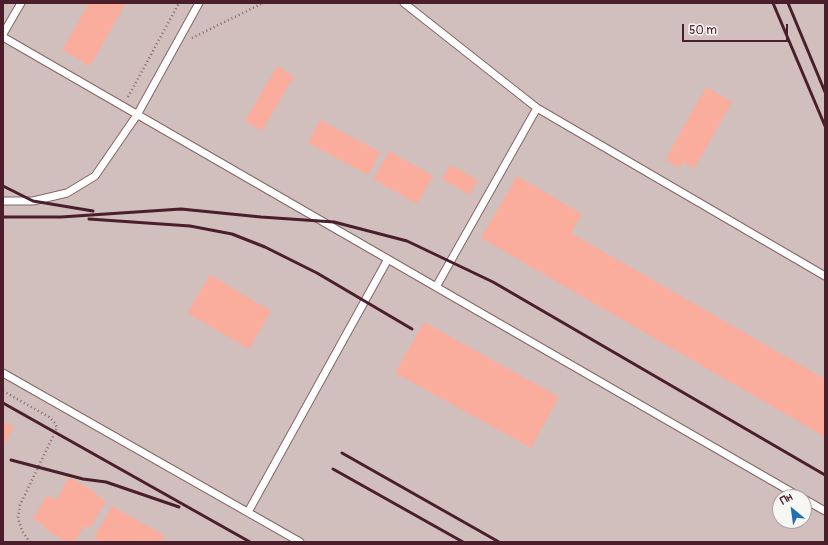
<!DOCTYPE html>
<meta charset="utf-8">
<style>
body{margin:0}
#map{position:relative;width:828px;height:545px;overflow:hidden;background:#f5e6d4;font-family:Pangolin,sans-serif}
canvas{display:block}
.frame{position:absolute;inset:0;border:4px solid #4a1f2b;pointer-events:none}
.north{position:absolute;left:772px;top:489px;width:40px;height:40px;box-sizing:border-box;background:#f6f6f2;border:1px solid #b1a0a2;border-radius:50%;rotate:331deg;font-size:11px;font-weight:700;line-height:16px;text-align:center;color:#4a1f2b}
.north::after{content:'';display:block;margin:auto;width:14px;height:18px;background:#1f6fb2;clip-path:polygon(50% 0,100% 100%,50% 72%,0 100%)}
.scale{position:absolute;left:682px;top:24px;width:106px;height:18px;box-sizing:border-box;border:2px solid #4a1f2b;border-top:0;padding-left:5px;font-size:12px;line-height:14px;white-space:nowrap;color:#4a1f2b;-webkit-text-stroke:3px #f6f6f2;paint-order:stroke}
</style>
<div id="map">
<canvas width="828" height="545"></canvas>
<div class="frame"></div>
<div class="north">Пн</div>
<div class="scale">50 m</div>
</div>
<script>
const context = document.querySelector('canvas').getContext('2d');
context.lineJoin = 'round';
function fill(path, color) { context.fillStyle = color; context.fill(path, 'evenodd'); }
const toPath = rows => new Path2D(rows.map(r => 'M' + r).join(''));
function stroke(path, color, width, dash) { context.strokeStyle = color; context.lineWidth = width; context.lineCap = dash ? 'butt' : 'round'; context.setLineDash(dash || []); context.stroke(path); }
fill(toPath([
 [3,3,825,3,825,542,3,542],
 [780,497,804,497,804,521,780,521]
]), '#d1bfbe');
fill(toPath([
 [89,3,126,3,90,66,62,50],
 [277,66,294,76,262,131,245,121],
 [706,87,732,102,694,169,683,162,679,168,665,160],
 [320,120,380,152,368,175,308,143],
 [389,151,433,176,417,204,373,179],
 [450,165,478,180,470,195,442,179],
 [517,176,582,214,571,233,825,379,825,437,481,238],
 [210,275,271,311,249,349,187,313],
 [424,322,559,397,531,448,395,373],
 [3,421,14,427,3,446],
 [69,477,97,493,96,495,106,501,90,528,85,525,75,542,67,542,43,528,44,525,33,519,47,495,56,500],
 [112,506,165,536,161,542,102,542,94,537]
]), '#faad9d');
const service = toPath([
 [404,3,537,108,825,276],
 [3,34,21,3],
 [3,37,800,497],
 [3,201,33,201,67,193,95,176,137,115,199,3],
 [436,287,537,108],
 [3,373,300,542],
 [804,499,825,511],
 [248,512,388,259]
]);
stroke(service, '#866566', 9);
stroke(toPath([
 [192,38,263,3],
 [128,97,179,3],
 [3,391,49,417,55,423,57,428,20,505,18,518,22,531,30,542]
]), '#866566', 2.5, [1, 3]);
stroke(service, '#fff', 7);
stroke(toPath([
 [773,3,825,126],
 [788,3,825,92],
 [3,186,33,201,93,211],
 [3,217,61,217,181,209,261,217,334,222,407,241,493,282,825,475],
 [89,219,190,226,232,234,265,247,317,273,412,329],
 [3,403,250,542],
 [342,453,499,542],
 [11,460,83,479,106,482,179,507],
 [333,469,463,542]
]), '#4a1f2b', 3);
</script>
